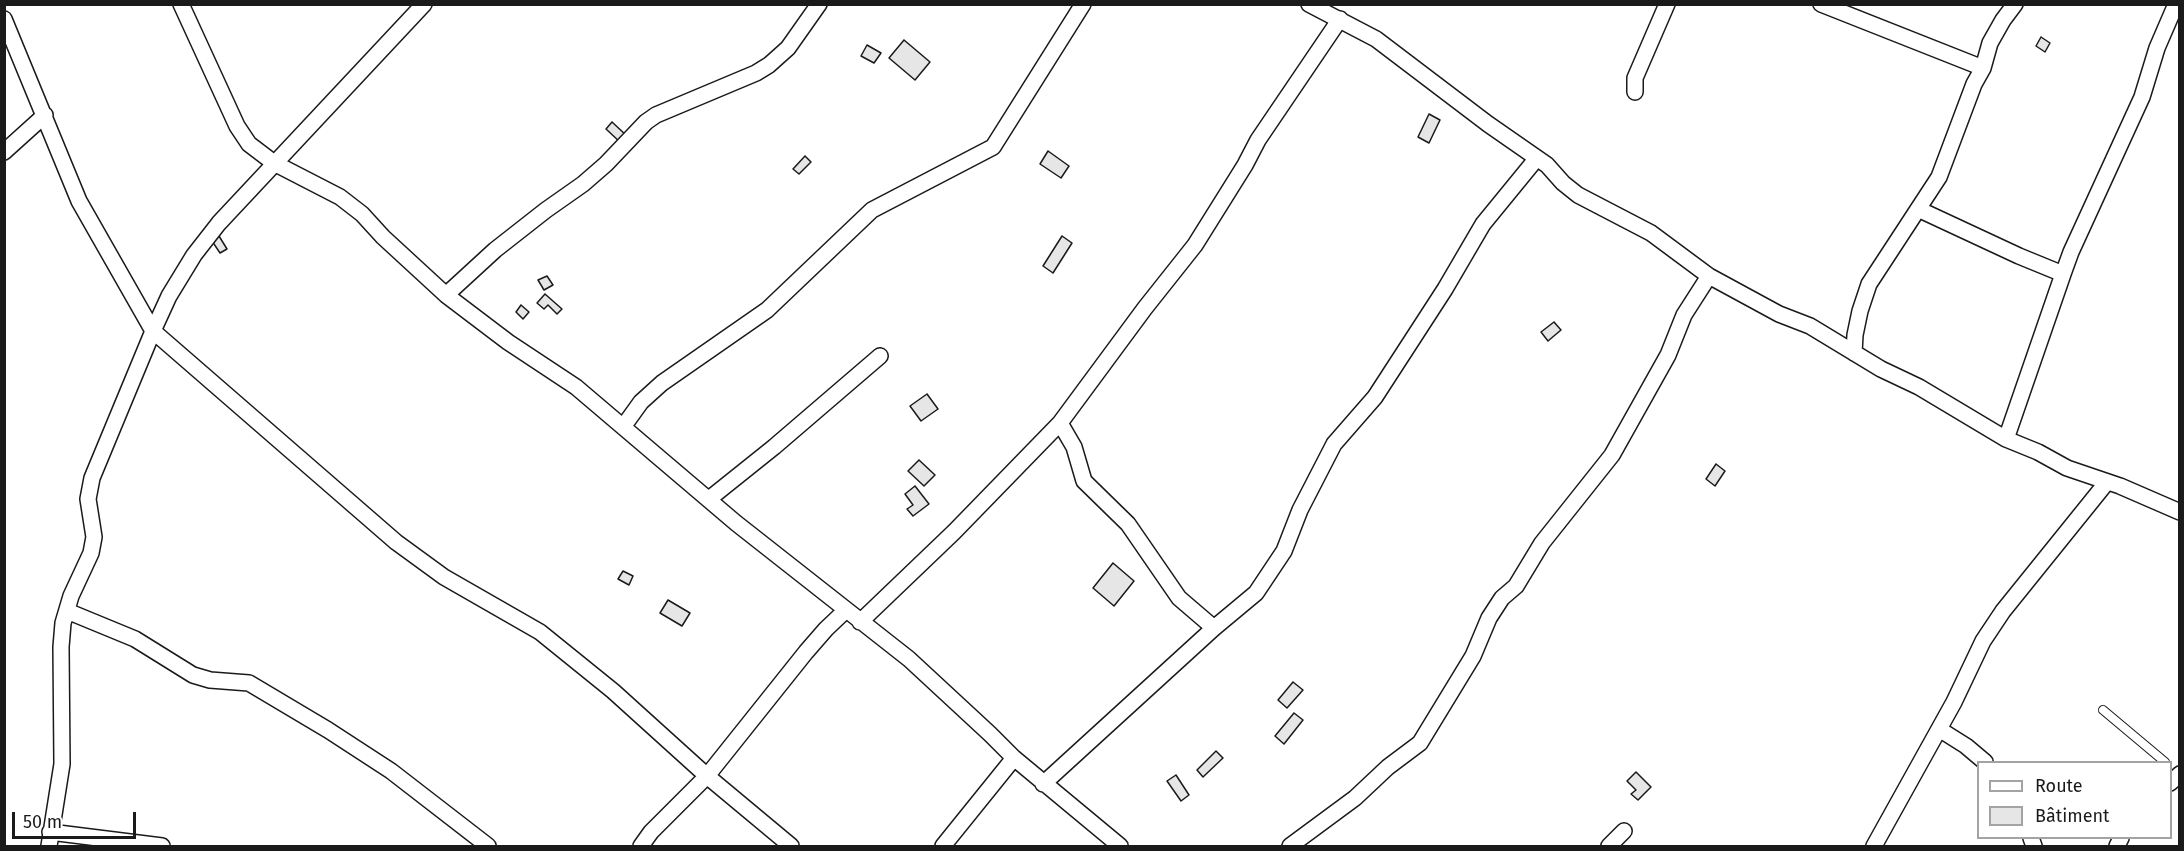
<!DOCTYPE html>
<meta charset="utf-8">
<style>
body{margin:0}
#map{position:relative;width:2184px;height:851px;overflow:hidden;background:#fff;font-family:"Fira Sans",sans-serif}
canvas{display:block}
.frame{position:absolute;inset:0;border:6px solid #1a1a1a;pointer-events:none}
.legend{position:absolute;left:1977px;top:761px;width:195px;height:78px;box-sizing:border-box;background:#fff;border:2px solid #a3a3a3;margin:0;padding:8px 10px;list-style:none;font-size:18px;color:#1a1a1a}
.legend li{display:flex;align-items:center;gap:12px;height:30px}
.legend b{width:30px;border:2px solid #a3a3a3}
.scale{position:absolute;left:12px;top:812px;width:124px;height:27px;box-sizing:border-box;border:3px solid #1a1a1a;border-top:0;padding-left:8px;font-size:18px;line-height:21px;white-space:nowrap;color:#1a1a1a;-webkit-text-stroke:4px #fff;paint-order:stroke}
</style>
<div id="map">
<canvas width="2184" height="851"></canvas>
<div class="frame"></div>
<ul class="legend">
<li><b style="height:8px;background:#fff"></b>Route</li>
<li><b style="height:16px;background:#e6e6e6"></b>Bâtiment</li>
</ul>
<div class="scale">50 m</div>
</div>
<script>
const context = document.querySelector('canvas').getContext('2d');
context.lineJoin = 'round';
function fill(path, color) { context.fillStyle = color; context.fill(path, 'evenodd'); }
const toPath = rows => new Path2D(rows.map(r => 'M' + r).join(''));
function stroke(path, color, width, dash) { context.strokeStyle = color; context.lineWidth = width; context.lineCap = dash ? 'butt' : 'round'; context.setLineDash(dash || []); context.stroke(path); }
const building = toPath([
 [2041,37,2050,43,2045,52,2036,46,2041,37],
 [904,40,930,62,915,80,889,58,904,40],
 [867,45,881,53,874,63,861,56,867,45],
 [1429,114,1440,120,1429,143,1418,137,1429,114],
 [612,122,627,136,621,143,606,129,612,122],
 [1048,151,1069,166,1061,178,1040,164,1048,151],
 [805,156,811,162,799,174,793,169,805,156],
 [219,236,227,249,220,253,212,241,219,236],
 [1062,236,1072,243,1053,273,1043,266,1062,236],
 [547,276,553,285,544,290,538,280,547,276],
 [545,294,562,309,557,314,548,305,544,309,537,303,545,294],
 [521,305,529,312,523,319,516,312,521,305],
 [1554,322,1561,330,1548,341,1541,332,1554,322],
 [927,394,938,409,921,421,910,406,927,394],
 [919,460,935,475,924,486,908,471,919,460],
 [1716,464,1725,471,1715,486,1706,479,1716,464],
 [915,486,929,504,913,516,907,509,913,505,905,494,915,486],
 [1113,563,1134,581,1114,606,1093,588,1113,563],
 [623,571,633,576,629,585,618,579,623,571],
 [668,600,690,613,682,626,660,613,668,600],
 [1293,682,1303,690,1287,708,1278,700,1293,682],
 [1294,713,1303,720,1284,744,1275,736,1294,713],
 [1216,751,1223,758,1203,777,1197,770,1216,751],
 [1636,772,1651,787,1638,800,1631,794,1636,790,1627,781,1636,772],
 [1176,775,1189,795,1181,801,1167,781,1176,775]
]);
fill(building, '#e6e6e6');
stroke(building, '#1a1a1a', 1.5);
const lane = toPath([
 [2103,710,2165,762]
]);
const street = toPath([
 [181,4,237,126,249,144,274,163,340,197,362,214,383,237,446,295,508,342,576,387,736,523,909,659,990,734,1014,758,1120,846],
 [1309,4,1376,39,1488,124,1547,165,1563,183,1578,195,1651,233,1709,276],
 [1821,4,1983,68],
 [4,19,79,201,153,331,396,542,444,577,540,632,613,691,707,776,791,846],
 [1635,92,1635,78,1667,4],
 [4,152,45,115],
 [1918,209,2019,256,2063,274,2071,252,2142,97,2157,48,2176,4],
 [446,295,495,250,546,210,583,184,606,164,646,122,656,115,756,73,769,65,788,48,819,4],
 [1854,353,1855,335,1860,311,1869,284,1939,177,1974,84,1983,68,1990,43,2003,20,2015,4],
 [1060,423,1074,447,1084,481,1128,524,1179,598,1214,628],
 [623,427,641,402,662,383,767,310,872,210,993,147,1083,4],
 [2006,439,2063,274],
 [709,499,774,447,880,356],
 [67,611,135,639,193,675,210,680,249,683,328,730,391,771,488,846],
 [860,622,954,532,1060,423,1145,308,1195,245,1245,165,1258,140,1340,19],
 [1939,729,1966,746,1985,762],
 [2170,783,2180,774],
 [1043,784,1214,628,1256,593,1284,551,1300,510,1334,444,1375,397,1445,289,1483,224,1537,158],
 [50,832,162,846],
 [2031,838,2034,846],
 [49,846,62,764,61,647,63,623,71,596,91,553,94,537,88,499,92,478,153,331,169,296,194,255,219,223,424,4],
 [641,846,651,832,707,776,806,652,826,629,845,611],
 [943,846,1014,758],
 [1290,846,1355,798,1388,767,1420,743,1473,656,1489,618,1502,598,1516,586,1542,543,1612,455,1668,355,1684,315,1709,276,1779,314,1810,326,1881,369,1919,387,2006,439,2038,452,2067,468,2120,486,2180,512],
 [1609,846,1624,831],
 [1874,846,1954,702,1983,641,2003,611,2107,482],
 [2117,846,2121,838]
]);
stroke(lane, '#1a1a1a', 10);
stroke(street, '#1a1a1a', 18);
stroke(lane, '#fff', 8);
stroke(street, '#fff', 15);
</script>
